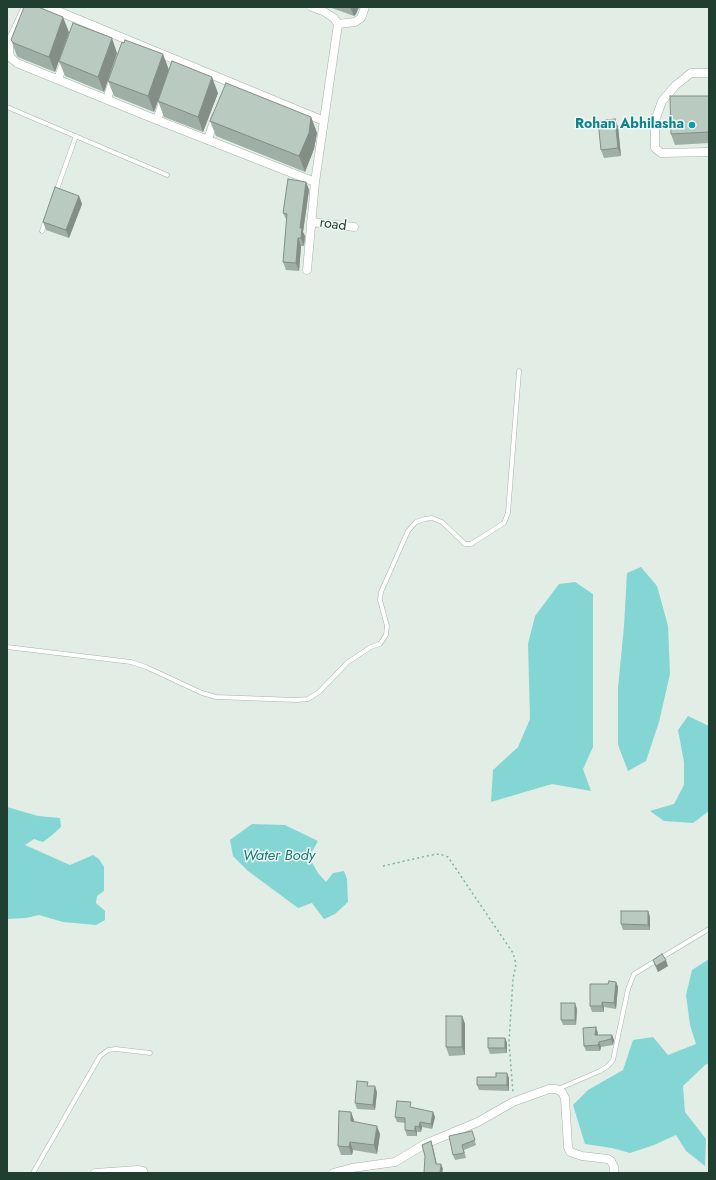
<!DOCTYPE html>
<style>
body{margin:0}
#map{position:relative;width:716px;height:1180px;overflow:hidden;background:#e1ede5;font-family:Jost,sans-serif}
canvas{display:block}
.frame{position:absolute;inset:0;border:8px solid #203f31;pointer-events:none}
</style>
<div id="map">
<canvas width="716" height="1180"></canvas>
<div class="frame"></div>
</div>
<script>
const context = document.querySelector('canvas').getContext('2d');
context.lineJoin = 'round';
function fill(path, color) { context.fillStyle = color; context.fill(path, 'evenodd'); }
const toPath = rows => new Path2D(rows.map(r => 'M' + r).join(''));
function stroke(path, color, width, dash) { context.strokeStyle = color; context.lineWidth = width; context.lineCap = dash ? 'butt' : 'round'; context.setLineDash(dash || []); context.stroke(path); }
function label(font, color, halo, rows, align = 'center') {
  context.font = font + ' Jost,sans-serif'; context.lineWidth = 3; context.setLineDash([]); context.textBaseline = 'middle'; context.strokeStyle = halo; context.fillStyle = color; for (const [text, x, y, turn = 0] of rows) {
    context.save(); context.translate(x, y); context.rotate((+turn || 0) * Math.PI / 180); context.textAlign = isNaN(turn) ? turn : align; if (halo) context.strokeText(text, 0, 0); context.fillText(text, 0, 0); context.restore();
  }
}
fill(toPath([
 [641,567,657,586,668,626,670,674,659,722,646,761,628,771,618,745,618,688,624,626,627,573],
 [575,582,593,594,593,747,583,769,591,791,552,784,491,802,493,770,518,747,530,719,528,644,535,616,559,584],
 [688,716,709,726,709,811,693,823,664,821,650,811,674,804,684,785,684,762,678,730],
 [7,807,38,816,60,818,61,827,51,836,43,842,34,839,25,845,70,865,93,855,99,859,104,867,104,891,97,896,96,903,105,911,105,920,96,925,63,922,39,915,26,918,7,919],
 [252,824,285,825,318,841,309,857,318,873,326,882,333,873,344,871,347,879,348,902,335,914,324,919,312,903,298,908,248,871,233,856,230,840],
 [709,959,709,1063,705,1065,683,1086,685,1112,706,1139,705,1166,686,1151,676,1135,654,1145,630,1153,612,1148,585,1144,573,1105,588,1090,623,1070,633,1040,653,1037,668,1055,696,1044,690,1025,686,995,692,970]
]), '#84d6d4');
const lane = toPath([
 [7,107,167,175],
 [56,192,76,136],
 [42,231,46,219],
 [7,647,131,662,146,667,202,693,216,697,296,700,308,699,319,692,348,662,371,647,380,644,386,635,387,626,380,600,381,592,408,531,416,522,425,519,432,518,442,522,465,544,471,544,504,523,508,513,519,371],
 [558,1089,600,1071,608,1066,613,1060,628,989,634,974,709,929],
 [33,1173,100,1056,108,1050,116,1049,150,1053]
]);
const street = toPath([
 [26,7,9,43,9,51,10,57,17,63,157,120,315,182],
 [48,7,324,121],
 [338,24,355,22,361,18,365,7],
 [709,73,691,73,676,85,662,101,655,121,655,148,661,153,709,152],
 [58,79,66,58],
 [107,99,114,78],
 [157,120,164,99],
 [208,139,216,116],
 [311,222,354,227],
 [307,270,315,182,338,24,334,18,323,11,312,7],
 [95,1173,138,1170,143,1171,144,1173],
 [333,1173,352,1168,395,1162,425,1144,478,1122,513,1102,549,1089,556,1089,562,1092,565,1098,568,1147,570,1152,582,1156,608,1159,611,1161,614,1167,614,1173]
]);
stroke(lane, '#a3b5ab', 5);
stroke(street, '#a3b5ab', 9);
stroke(toPath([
 [383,866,431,855,440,854,448,857,513,953,516,964,513,979,509,1042,513,1093]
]), '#7eb399', 1.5, [2, 3]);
stroke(lane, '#fff', 4);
stroke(street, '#fff', 8);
fill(toPath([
 [329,7,359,7,356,14,354,16],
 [69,32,55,72,20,58,17,56,11,40],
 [117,53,104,92,65,76,59,61],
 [169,70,154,112,114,96,108,81],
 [218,93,203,132,164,117,158,101],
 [709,96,709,143,675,145,671,134],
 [311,117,317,133,314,149,305,172,216,136,210,121],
 [615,119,618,127,621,156,604,158,601,150],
 [306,182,309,190,303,232,305,236,304,246,301,246,299,271,286,270,283,262,287,221,283,213],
 [79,196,82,204,69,238,46,230,43,222],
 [648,911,650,917,650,930,623,930,621,924],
 [653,960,668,966,658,972,655,966],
 [616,982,618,987,616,1009,604,1007,604,1012,592,1012,590,1006,608,984],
 [577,1009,576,1025,563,1025,561,1020],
 [462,1016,465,1024,465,1055,449,1056,446,1047],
 [598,1033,598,1035,612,1035,614,1040,613,1045,601,1047,600,1051,586,1051,584,1046],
 [505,1038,507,1043,507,1053,490,1054,488,1048],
 [509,1078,509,1091,479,1090,477,1085],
 [377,1092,375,1110,357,1109,355,1103],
 [433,1112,435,1117,432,1129,422,1127,421,1132,417,1132,417,1136,407,1136,405,1130,405,1123,397,1122,395,1117],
 [354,1120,354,1122,380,1134,377,1154,353,1150,352,1155,341,1155,338,1146],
 [472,1131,476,1145,464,1150,466,1158,455,1160,453,1155]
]), '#9fafa5');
fill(toPath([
 [350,7,359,7,356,14,354,16],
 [63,17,69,32,55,72,49,57],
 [112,38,117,53,104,92,98,77],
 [163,54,169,70,154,112,148,96],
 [212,77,218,93,203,132,198,117],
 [311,117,317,133,314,149,305,172,299,156],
 [615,119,618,127,621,156,618,148],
 [306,182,309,190,303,232,305,236,304,246,301,238,300,228],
 [79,196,82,204,69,238,66,230],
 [298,238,301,246,299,271,296,263],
 [648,911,650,917,650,930,648,925],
 [666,960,668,966,658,972,656,966],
 [616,982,618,987,616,1009,614,1003],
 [602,1002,604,1007,604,1012,602,1006],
 [575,1003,577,1009,576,1025,575,1020],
 [462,1016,465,1024,465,1055,462,1047],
 [596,1027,598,1033,597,1040,595,1035],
 [612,1035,614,1040,613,1045,611,1039],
 [505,1038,507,1043,507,1053,505,1048],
 [599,1042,601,1047,600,1051,598,1045],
 [507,1073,509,1078,509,1091,507,1085],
 [375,1086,377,1092,375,1110,373,1105],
 [351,1112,354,1120,353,1130,351,1121],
 [433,1112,435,1117,432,1129,431,1124],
 [420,1122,422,1127,421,1132,419,1127],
 [377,1126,380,1134,377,1154,374,1145],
 [415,1126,417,1132,417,1136,415,1131],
 [431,1141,433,1147,438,1169,436,1164],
 [350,1142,353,1150,352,1155,349,1147],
 [441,1164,443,1169,442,1173,440,1173]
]), '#828e86');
const building = toPath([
 [24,7,38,7,63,17,49,57,14,43,11,40,24,7],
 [73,23,112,38,98,77,59,61,73,23],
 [125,40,163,54,148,96,108,81,122,42,124,43,125,40],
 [172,61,212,77,198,117,158,101,172,61],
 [226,83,311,117,309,133,299,156,210,121,226,83],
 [670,96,709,96,709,132,671,134,670,96],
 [615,119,618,148,601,150,598,121,615,119],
 [288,179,306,182,300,228,302,228,301,238,298,238,296,263,283,262,287,214,283,213,288,179],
 [55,187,79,196,66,230,43,222,55,187],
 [621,911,648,911,648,925,621,924,621,911],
 [662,954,666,960,656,966,653,960,662,954],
 [609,981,616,982,614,1003,602,1002,602,1006,590,1006,590,984,608,984,609,981],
 [561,1003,575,1003,575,1020,561,1020,561,1003],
 [446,1016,462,1016,462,1047,446,1047,446,1016],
 [596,1027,595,1035,612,1035,611,1039,599,1042,598,1045,584,1046,583,1028,596,1027],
 [488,1038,505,1038,505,1048,488,1048,488,1038],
 [496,1073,507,1073,507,1085,477,1085,477,1077,496,1077,496,1073],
 [357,1081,368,1082,367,1086,375,1086,373,1105,355,1103,357,1081],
 [397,1101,411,1102,410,1107,433,1112,431,1124,420,1122,419,1127,415,1126,415,1131,405,1130,405,1118,395,1117,397,1101],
 [339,1111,351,1112,351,1121,377,1126,374,1145,350,1142,349,1147,338,1146,339,1111],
 [472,1131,475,1140,462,1145,464,1153,453,1155,449,1136,472,1131],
 [431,1141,436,1164,441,1164,440,1173,424,1173,425,1156,422,1145,431,1141]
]);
fill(building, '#b9cbc0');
stroke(building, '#828e86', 1);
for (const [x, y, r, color] of [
 [692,125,4,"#0f9aa8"]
]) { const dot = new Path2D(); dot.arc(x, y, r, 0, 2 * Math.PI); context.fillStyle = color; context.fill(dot); stroke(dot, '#f1f9f4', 1.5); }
label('bold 14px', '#0d838f', '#f1f9f4', [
 ["Rohan Abhilasha",684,125]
], 'right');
label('14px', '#203f31', '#f1f9f4', [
 ["road",333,225,8]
]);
label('italic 15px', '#157a79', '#f1f9f4', [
 ["Water Body",279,856]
]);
</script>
